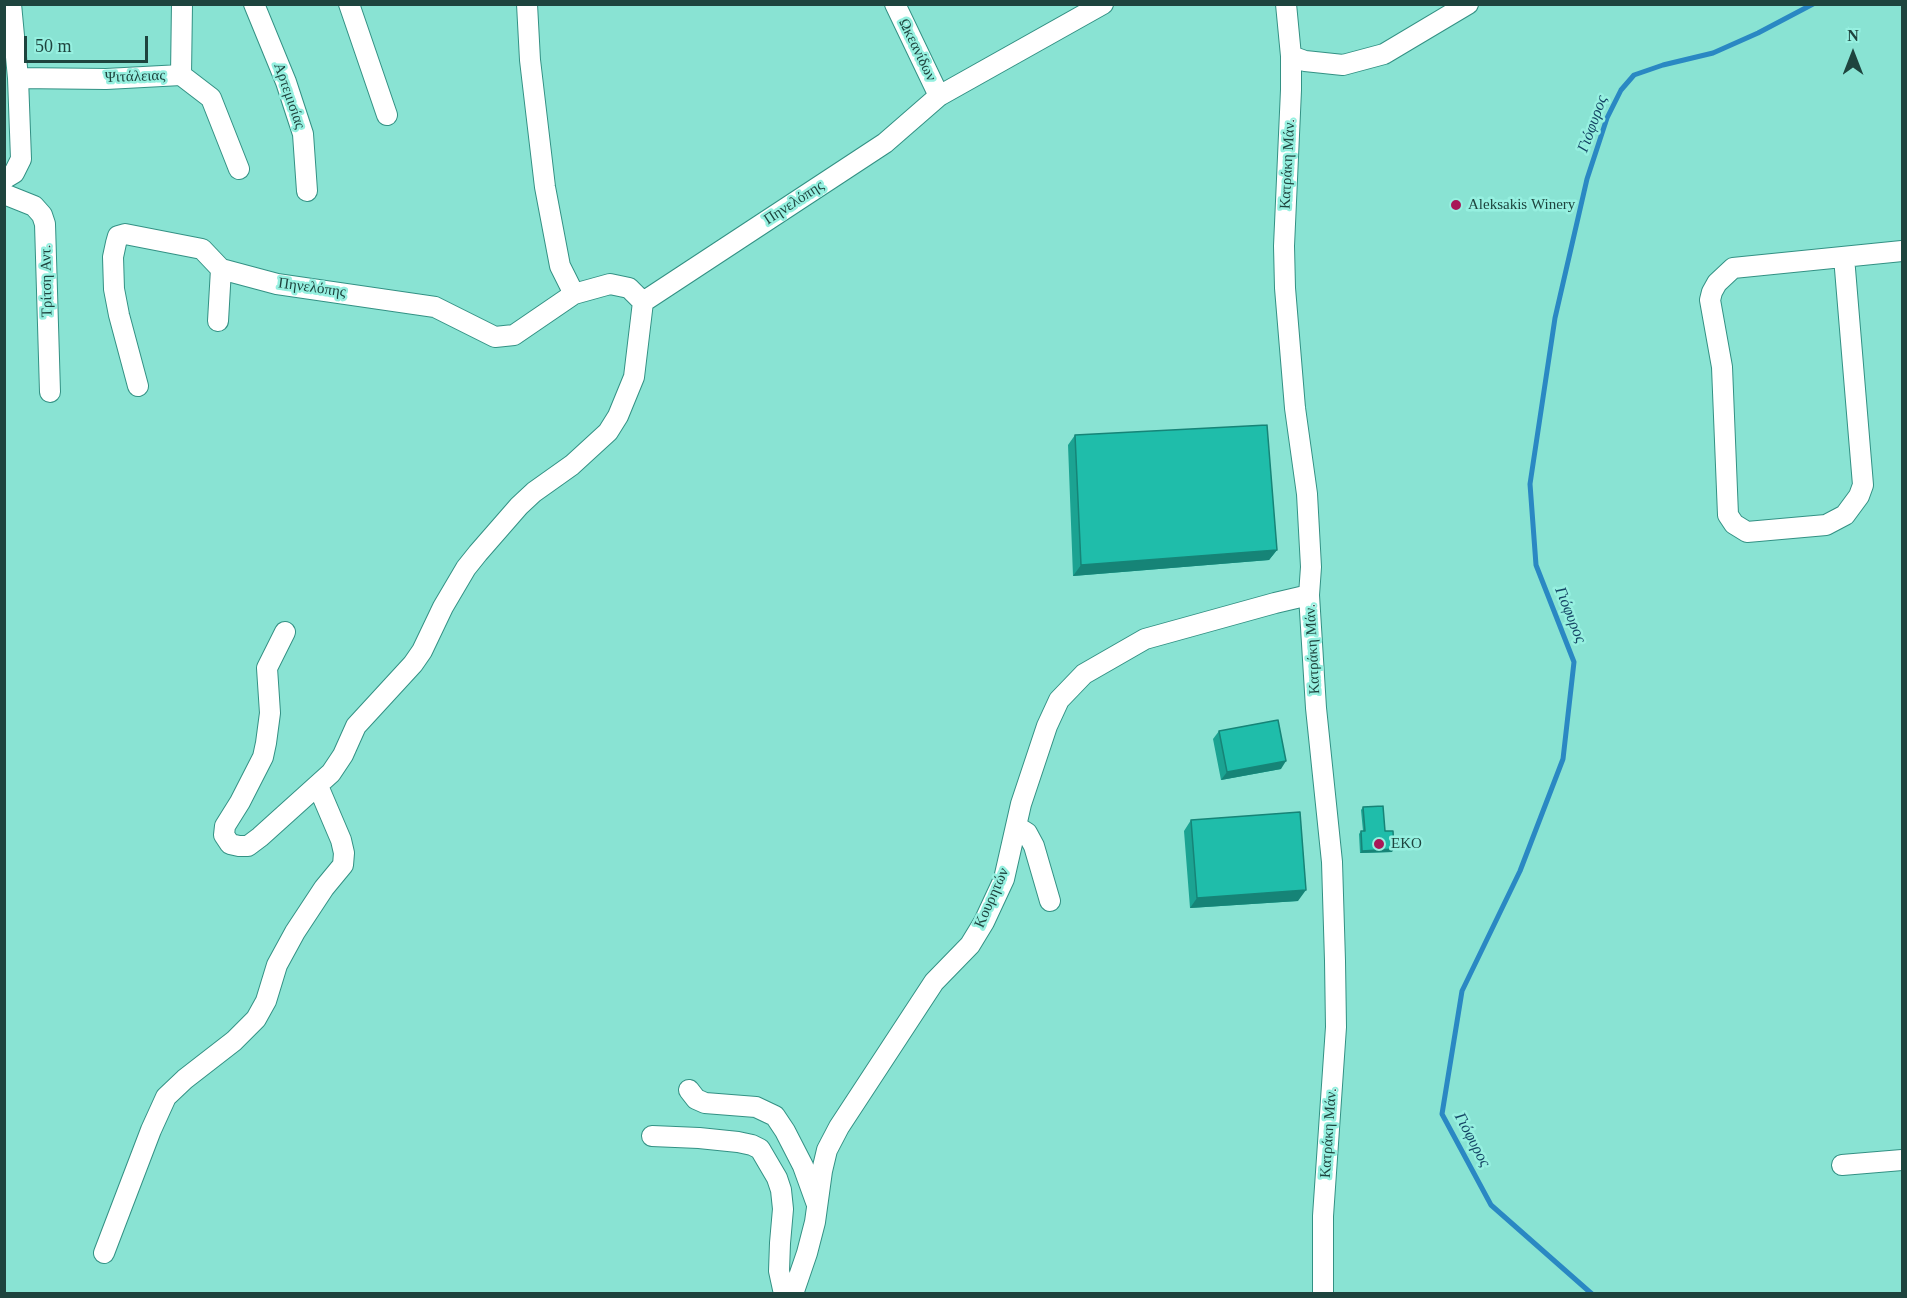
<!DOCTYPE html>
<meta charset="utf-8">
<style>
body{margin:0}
#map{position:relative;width:1907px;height:1298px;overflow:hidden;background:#89e3d3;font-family:"Times New Roman",serif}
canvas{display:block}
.frame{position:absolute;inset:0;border:6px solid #1e443e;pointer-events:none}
.north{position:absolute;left:1823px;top:24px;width:60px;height:60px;-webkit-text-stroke:4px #96f0e0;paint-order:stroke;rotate:0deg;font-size:16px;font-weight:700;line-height:24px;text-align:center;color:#1e443e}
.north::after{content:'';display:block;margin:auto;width:21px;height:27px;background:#1e443e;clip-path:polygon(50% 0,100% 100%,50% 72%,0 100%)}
.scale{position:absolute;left:24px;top:36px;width:124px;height:27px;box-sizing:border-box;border:3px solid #1e443e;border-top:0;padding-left:8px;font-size:18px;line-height:21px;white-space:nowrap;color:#1e443e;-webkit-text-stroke:4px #96f0e0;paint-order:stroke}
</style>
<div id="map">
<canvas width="1907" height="1298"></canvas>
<div class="frame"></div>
<div class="north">N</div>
<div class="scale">50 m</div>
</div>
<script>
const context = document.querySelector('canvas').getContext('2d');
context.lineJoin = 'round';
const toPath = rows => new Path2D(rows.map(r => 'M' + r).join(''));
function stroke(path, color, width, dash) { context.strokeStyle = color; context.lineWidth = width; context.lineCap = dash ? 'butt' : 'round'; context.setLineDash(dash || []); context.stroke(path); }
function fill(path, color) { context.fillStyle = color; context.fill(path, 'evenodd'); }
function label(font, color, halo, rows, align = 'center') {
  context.font = font + ' "Times New Roman",serif'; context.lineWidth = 5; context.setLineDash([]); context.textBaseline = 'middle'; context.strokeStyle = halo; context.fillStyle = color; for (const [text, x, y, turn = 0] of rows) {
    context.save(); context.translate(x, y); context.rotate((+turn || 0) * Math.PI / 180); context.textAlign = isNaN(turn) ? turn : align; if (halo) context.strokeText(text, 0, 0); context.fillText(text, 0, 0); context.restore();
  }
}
stroke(toPath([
 [1592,1294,1491,1205,1442,1114,1462,991,1520,871,1563,759,1574,662,1536,565,1530,484,1555,318,1587,179,1607,118,1621,90,1634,75,1663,65,1713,53,1758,33,1813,4]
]), '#2a88c3', 5);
const minor = toPath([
 [254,4,286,82,303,134,307,191],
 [349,4,387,115],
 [527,4,530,60,545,187,560,266,574,294],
 [895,4,939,96],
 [1286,4,1291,56,1291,90,1284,246,1285,288,1295,408,1307,494,1311,567,1309,595,1316,708,1332,862,1335,961,1336,1027,1323,1216,1323,1294],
 [1291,56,1305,61,1343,65,1384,54,1468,4],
 [181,75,211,98,239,169],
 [18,78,106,79,181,75,182,4],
 [4,179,14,173,21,159,18,78,11,4],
 [4,194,34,206,42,215,45,224,50,392],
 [1844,257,1863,485,1859,496,1845,515,1826,525,1747,532,1734,524,1728,515,1722,367,1710,300,1712,292,1717,283,1733,268,1902,251],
 [643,302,885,143,939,96,1103,4],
 [218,321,221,269],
 [138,386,119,315,114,289,113,257,116,243,118,236,125,234,202,249,221,269,277,284,435,307,495,337,514,335,574,294,610,284,629,288,643,302,634,377,618,416,608,432,572,465,534,492,519,506,478,553,466,568,443,607,422,651,413,664,356,726,343,755,331,773,260,837,248,846,239,846,230,844,224,835,225,826,240,802,263,757,266,743,270,713,267,668,285,632],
 [1016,826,1027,833,1034,846,1050,901],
 [689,1090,696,1099,705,1103,756,1107,775,1116,785,1131,803,1166,816,1202],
 [652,1136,699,1138,738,1142,752,1145,760,1149,777,1178,781,1190,783,1209,780,1243,779,1271,784,1294],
 [1842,1165,1902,1160],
 [104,1253,151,1130,166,1097,185,1079,234,1041,256,1019,266,1001,277,965,295,932,324,888,343,865,344,853,341,840,318,786],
 [793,1294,807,1253,815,1222,822,1171,827,1150,839,1127,934,982,970,945,984,922,1004,879,1021,804,1047,726,1059,700,1084,674,1145,639,1275,603,1309,595]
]);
stroke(minor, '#339184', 22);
stroke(minor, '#fff', 20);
fill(toPath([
 [1075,435,1277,550,1269,560,1073,576,1068,445],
 [1219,731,1281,769,1221,780,1213,739],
 [1363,807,1385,831,1392,852,1360,853,1359,834,1361,831,1363,831,1361,810],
 [1191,820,1298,901,1190,908,1184,831]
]), '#1ba392');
fill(toPath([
 [1277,550,1269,560,1073,576,1081,565],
 [1286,761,1281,769,1221,780,1227,772],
 [1394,849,1392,852,1360,853,1362,851],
 [1306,890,1298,901,1190,908,1197,898]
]), '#168477');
const building = toPath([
 [1267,425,1277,550,1081,565,1075,435,1267,425],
 [1278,720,1286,761,1227,772,1219,731,1278,720],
 [1383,806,1385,831,1393,831,1394,849,1362,851,1361,831,1365,831,1363,807,1383,806],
 [1300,812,1306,890,1197,898,1191,820,1300,812]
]);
fill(building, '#1fbdaa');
stroke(building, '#168477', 1.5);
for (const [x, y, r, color] of [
 [1456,205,6,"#a81857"],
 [1379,844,6,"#a81857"]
]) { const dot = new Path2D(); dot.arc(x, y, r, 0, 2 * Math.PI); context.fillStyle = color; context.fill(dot); stroke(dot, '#96f0e0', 2); }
label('15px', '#1e443e', '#96f0e0', [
 ["Ωκεανίδων",917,50,64],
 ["Ψιτάλειας",135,77,-2],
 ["Αρτεμισίας",289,96,71],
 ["Κατράκη Μάν.",1288,164,-87],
 ["Πηνελόπης",794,203,-33],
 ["Τρίτση Αντ.",47,281,-91],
 ["Πηνελόπης",312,288,8],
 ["Κατράκη Μάν.",1313,649,-93],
 ["Κουρητών",992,898,-66],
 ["Κατράκη Μάν.",1329,1133,-86]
]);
label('15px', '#1e443e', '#96f0e0', [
 ["Aleksakis Winery",1468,205],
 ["EKO",1391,844]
], 'left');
label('italic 16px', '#154565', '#96f0e0', [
 ["Γιόφυρος",1593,124,-70],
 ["Γιόφυρος",1570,615,68],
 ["Γιόφυρος",1472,1140,62]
]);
</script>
